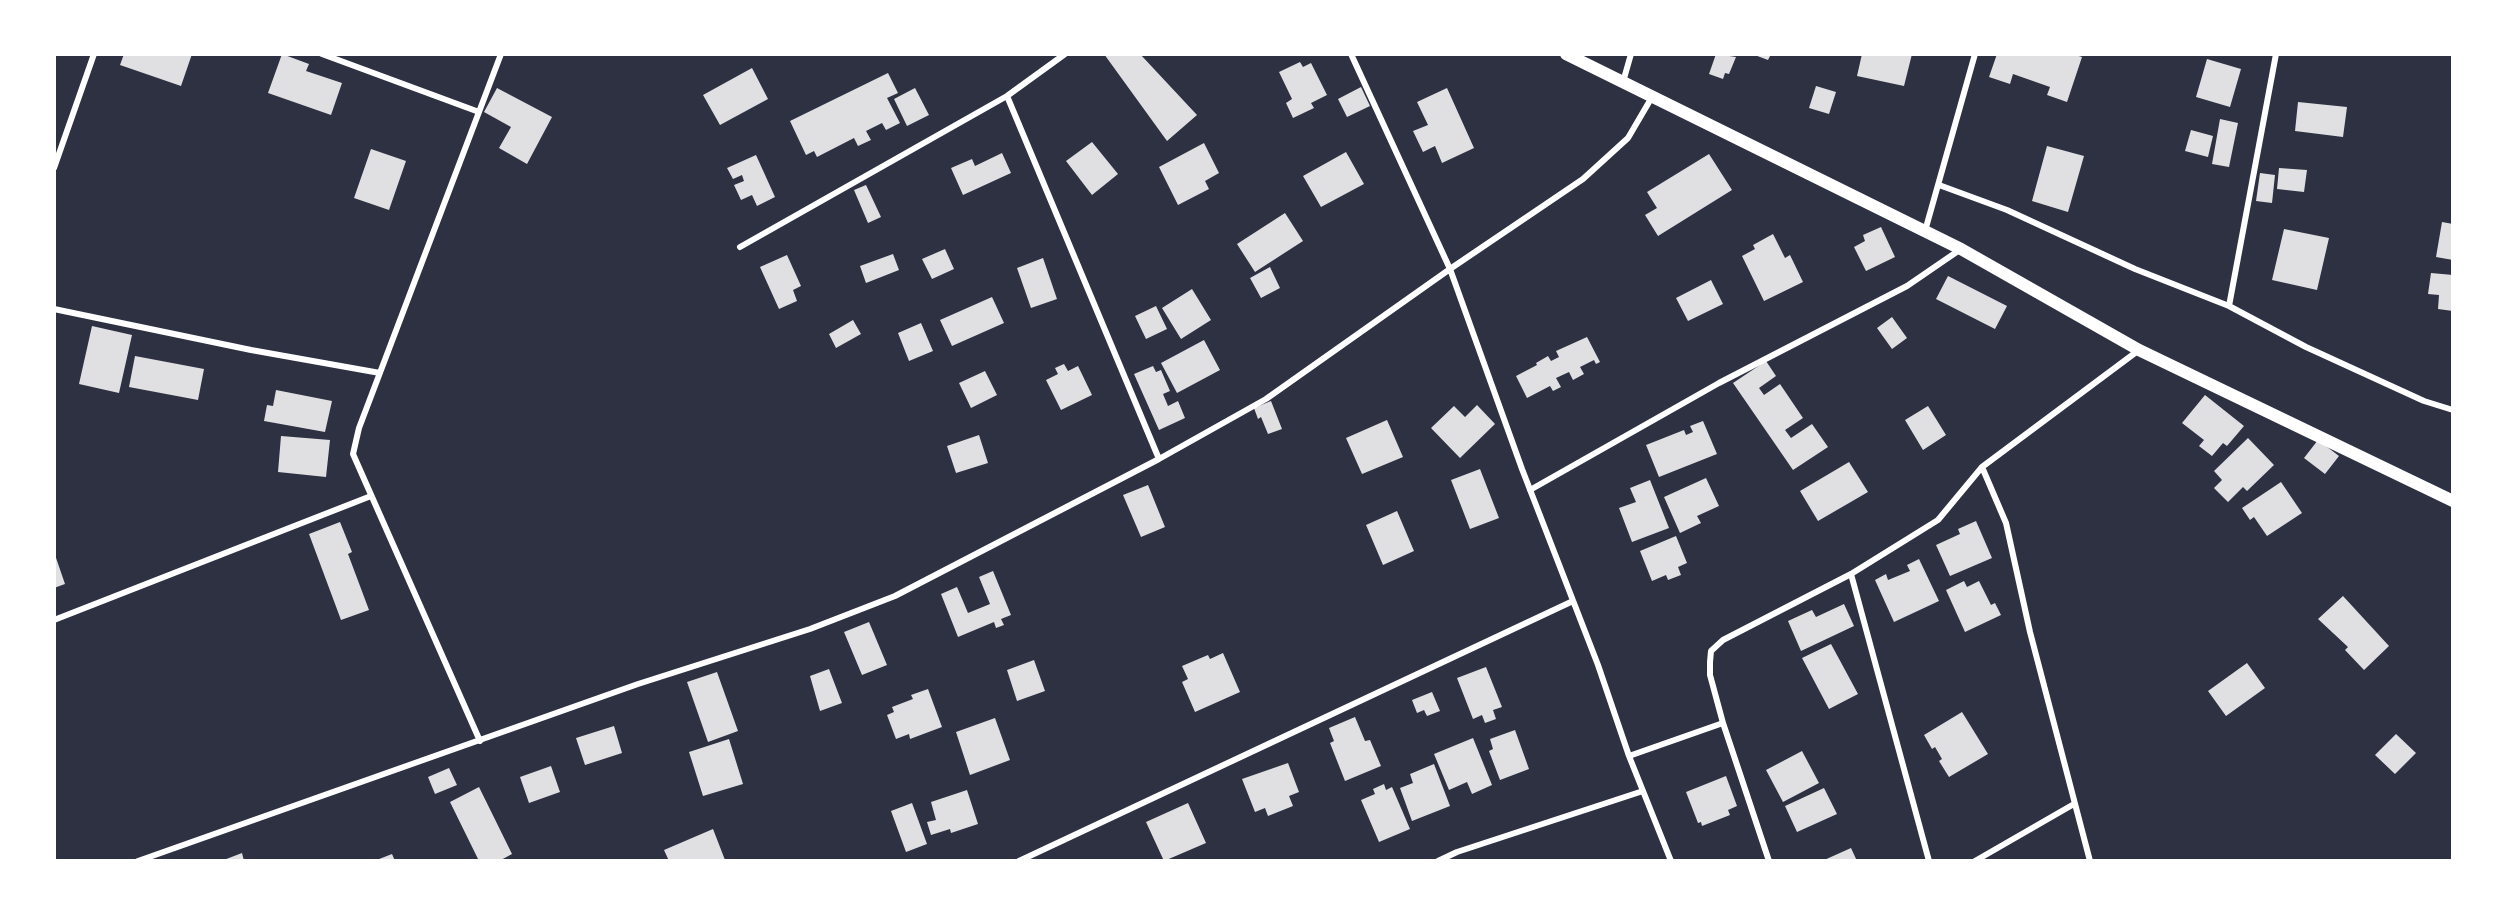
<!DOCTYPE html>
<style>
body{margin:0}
#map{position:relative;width:2507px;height:915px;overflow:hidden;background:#2d3142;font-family:"Alegreya Sans",sans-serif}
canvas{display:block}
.frame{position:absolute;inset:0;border:56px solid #fff;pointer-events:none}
</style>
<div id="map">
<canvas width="2507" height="915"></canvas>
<div class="frame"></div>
</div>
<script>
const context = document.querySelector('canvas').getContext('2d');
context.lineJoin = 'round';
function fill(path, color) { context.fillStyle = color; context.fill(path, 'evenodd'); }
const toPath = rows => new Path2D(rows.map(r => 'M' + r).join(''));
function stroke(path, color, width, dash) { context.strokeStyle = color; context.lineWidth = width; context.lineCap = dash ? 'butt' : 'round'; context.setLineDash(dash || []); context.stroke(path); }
fill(toPath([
 [124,54,192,54,181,86,120,65],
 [282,54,309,64,306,71,342,83,331,115,268,93],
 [1104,54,1140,54,1197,115,1167,141],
 [1716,54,1736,57,1729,74,1725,73,1723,79,1709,74],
 [1752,54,1771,54,1768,60],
 [1862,54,1912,54,1904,86,1857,76],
 [1997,54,2072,54,2082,57,2067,102,2047,95,2050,87,2013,74,2010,84,1989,77],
 [2207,59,2241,69,2230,107,2196,97],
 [1300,62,1303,67,1311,63,1327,95,1311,103,1314,108,1293,118,1286,103,1292,99,1279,72],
 [752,68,768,99,720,125,703,95],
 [888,73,898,93,887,98,900,123,886,130,882,123,866,131,871,140,858,146,854,138,817,157,814,151,806,155,790,121],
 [1816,86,1836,92,1829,114,1809,108],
 [1361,87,1370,106,1347,117,1338,99],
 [497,88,552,117,527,164,499,148,511,127,484,112],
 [915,88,929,115,907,126,894,99],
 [1447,88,1474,148,1442,163,1435,146,1423,152,1413,131,1428,125,1417,102],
 [2298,102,2347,107,2343,137,2295,131],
 [2220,119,2238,123,2229,167,2212,164],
 [2191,130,2213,136,2208,157,2185,151],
 [1092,142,1118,174,1092,195,1066,161],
 [1204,143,1219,173,1205,181,1209,189,1178,205,1159,167],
 [2047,146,2084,156,2068,212,2032,201],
 [371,149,406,161,389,210,354,198],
 [1346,152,1364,184,1321,207,1303,176],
 [1002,153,1011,173,963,195,951,168,972,159,975,166],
 [1709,154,1732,190,1658,236,1645,215,1657,208,1647,192],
 [756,155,775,197,757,206,752,195,741,200,734,185,744,181,742,175,733,179,727,168],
 [2279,168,2307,170,2304,192,2277,189],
 [2260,173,2275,175,2272,203,2256,201],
 [866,185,881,217,868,223,854,190],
 [1285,213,1303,241,1255,272,1237,244],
 [2442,222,2453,224,2453,260,2436,257],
 [1881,227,1895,257,1866,271,1854,247,1865,241,1863,235],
 [2284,229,2329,238,2317,290,2272,280],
 [1773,234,1785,258,1790,255,1803,282,1764,301,1742,256,1755,249,1753,245],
 [945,249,954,269,932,279,922,259],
 [893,254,899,270,866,283,860,266],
 [787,255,801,286,793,290,797,301,779,309,760,267],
 [1043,258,1057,299,1031,308,1017,268],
 [1270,267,1280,288,1261,298,1250,278],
 [2431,273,2453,275,2453,311,2438,309,2439,295,2428,294],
 [1948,276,2007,306,1995,329,1936,299],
 [1711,280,1723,304,1688,321,1676,298],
 [1192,289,1211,320,1181,339,1162,308],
 [992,297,1004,323,952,346,940,320],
 [1156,306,1167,329,1146,339,1135,316],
 [1892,317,1907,338,1892,349,1877,328],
 [853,320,861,334,836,348,829,334],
 [921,323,933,351,909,361,898,333],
 [92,326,132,335,119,393,79,384],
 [1587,337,1600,362,1596,364,1594,360,1580,367,1584,374,1573,380,1569,372,1556,378,1561,387,1553,391,1550,386,1527,398,1516,376,1537,365,1536,363,1548,356,1551,361,1559,357,1556,351],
 [1204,340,1220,370,1177,393,1161,363],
 [135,356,204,369,198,400,129,387],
 [1766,361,1776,376,1759,388,1764,395,1780,384,1803,418,1785,430,1791,438,1812,424,1828,447,1793,470,1733,383],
 [1064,364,1068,371,1078,366,1092,395,1061,410,1046,380,1058,374,1055,368],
 [1153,366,1156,372,1161,370,1170,391,1163,394,1168,406,1178,401,1185,418,1159,430,1134,374],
 [985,371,997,395,971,408,959,383],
 [276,390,332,401,325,432,264,421,267,405,273,406],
 [2205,395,2244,426,2227,446,2223,443,2212,456,2199,446,2204,440,2182,423],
 [1271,401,1282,429,1268,434,1261,417,1258,419,1254,408],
 [1477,405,1495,424,1460,458,1431,428,1454,406,1465,417],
 [1928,406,1946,435,1923,450,1905,420],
 [1387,420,1403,457,1362,474,1346,438],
 [1703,421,1717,454,1659,477,1646,445,1684,430,1686,435,1693,432,1690,426],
 [979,435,988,463,956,473,947,446],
 [281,436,330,440,326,477,278,472],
 [2248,438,2274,465,2247,491,2243,487,2228,502,2214,488,2222,480,2214,471],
 [2318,440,2339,456,2325,474,2304,458],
 [1849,462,1868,492,1818,521,1800,491],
 [1480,469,1499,518,1470,529,1451,480],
 [1706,478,1719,506,1697,516,1701,523,1680,533,1664,497],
 [1650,480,1669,528,1632,542,1619,508,1636,502,1630,488],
 [2281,482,2302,513,2267,536,2254,517,2250,520,2242,508],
 [1148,485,1165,527,1141,537,1123,495],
 [1397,511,1414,551,1383,565,1366,525],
 [1976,521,1992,558,1950,576,1936,545,1960,534,1958,529],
 [340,522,352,552,348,554,369,610,341,620,309,534],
 [1676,536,1687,563,1678,567,1681,575,1668,580,1666,575,1652,581,1640,551],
 [54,552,65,584,54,588],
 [1919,559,1939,601,1894,622,1875,580,1886,574,1888,580,1910,571,1907,565],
 [993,571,1011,615,1001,619,1004,625,996,628,994,622,958,637,941,594,957,587,968,613,990,604,979,577],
 [1964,581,1967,587,1979,581,1991,605,1995,603,2001,615,1965,632,1946,590],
 [2343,596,2389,646,2364,670,2345,650,2348,647,2318,619],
 [1844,604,1854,626,1801,651,1788,621,1812,610,1816,617],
 [869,622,887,665,862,675,844,632],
 [1831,644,1858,694,1829,709,1802,658],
 [1223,653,1240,692,1195,712,1182,682,1188,679,1182,666,1208,655,1210,659],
 [1034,660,1045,691,1017,701,1007,670],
 [2247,663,2265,688,2226,716,2208,691],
 [1486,667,1502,707,1493,710,1496,719,1485,723,1482,715,1473,719,1457,678],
 [829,669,842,703,820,711,810,676],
 [717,672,738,731,708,742,687,682],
 [928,689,942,727,910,739,909,734,896,739,887,715,894,712,892,707,913,699,911,695],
 [1432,692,1440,711,1427,716,1424,710,1417,713,1412,700],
 [1962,712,1988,754,1949,777,1939,761,1942,759,1935,747,1932,749,1924,735],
 [1355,717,1365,741,1370,740,1381,766,1345,781,1330,743,1334,741,1329,728],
 [995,718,1010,760,970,775,956,732],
 [614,726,622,753,585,765,576,738],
 [1515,730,1529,769,1500,780,1489,751,1493,749,1490,739],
 [2396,734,2416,753,2395,774,2375,755],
 [1473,738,1492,785,1472,794,1467,782,1449,790,1434,754],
 [729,739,743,784,703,796,689,752],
 [1802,751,1819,783,1783,802,1766,770],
 [1288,763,1299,792,1289,796,1293,806,1268,816,1265,808,1255,812,1242,779],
 [1434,764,1450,806,1412,821,1400,788,1413,783,1410,774],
 [551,766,560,792,529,803,520,777],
 [449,768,457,785,435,794,428,777],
 [1726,776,1737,806,1728,810,1730,815,1702,826,1701,822,1698,823,1686,792],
 [1384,784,1386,790,1392,787,1410,829,1379,842,1361,800,1375,794,1373,789],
 [479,787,512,854,499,861,479,861,450,802],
 [1824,788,1837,814,1797,832,1785,806],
 [967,790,978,824,951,833,950,829,931,835,927,822,936,820,931,802],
 [912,803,927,844,906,852,891,811],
 [1188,803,1206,843,1164,861,1146,822],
 [713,829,725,860,669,861,664,850],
 [1851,848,1857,861,1822,861],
 [242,853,244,861,221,861],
 [392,854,395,861,374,861]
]), '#e0e0e3');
stroke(toPath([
 [322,54,479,112],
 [1351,54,1450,269,1522,469,1598,665,1629,756,1671,861],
 [1623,82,1631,54],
 [1007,96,1159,459],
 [54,168,94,54],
 [1939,185,2007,210,2135,269,2229,306,2306,347,2424,401,2453,410],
 [1925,231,1975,54],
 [740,247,1007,96,1065,54],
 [2229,306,2276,54],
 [54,309,251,350,380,373],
 [1982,467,2006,523,2030,632,2090,861],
 [1530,490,1719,383,1907,286,1961,249],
 [1851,574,1929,861],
 [54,620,371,496],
 [1723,723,1769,861],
 [480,741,353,454,359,428,501,54],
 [1629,756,1723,723,1710,675,1710,662,1711,651,1723,640,1851,574,1938,520,1982,467,2139,350],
 [138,861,638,684,810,629,895,596,1159,459,1266,399,1450,269,1583,179,1628,138,1652,97],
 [1019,861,1573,601],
 [1438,861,1457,852,1643,791],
 [1975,861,2074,804]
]), '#fff', 6);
stroke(toPath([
 [1566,54,1961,249,2139,350,2453,501]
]), '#fff', 12);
</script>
